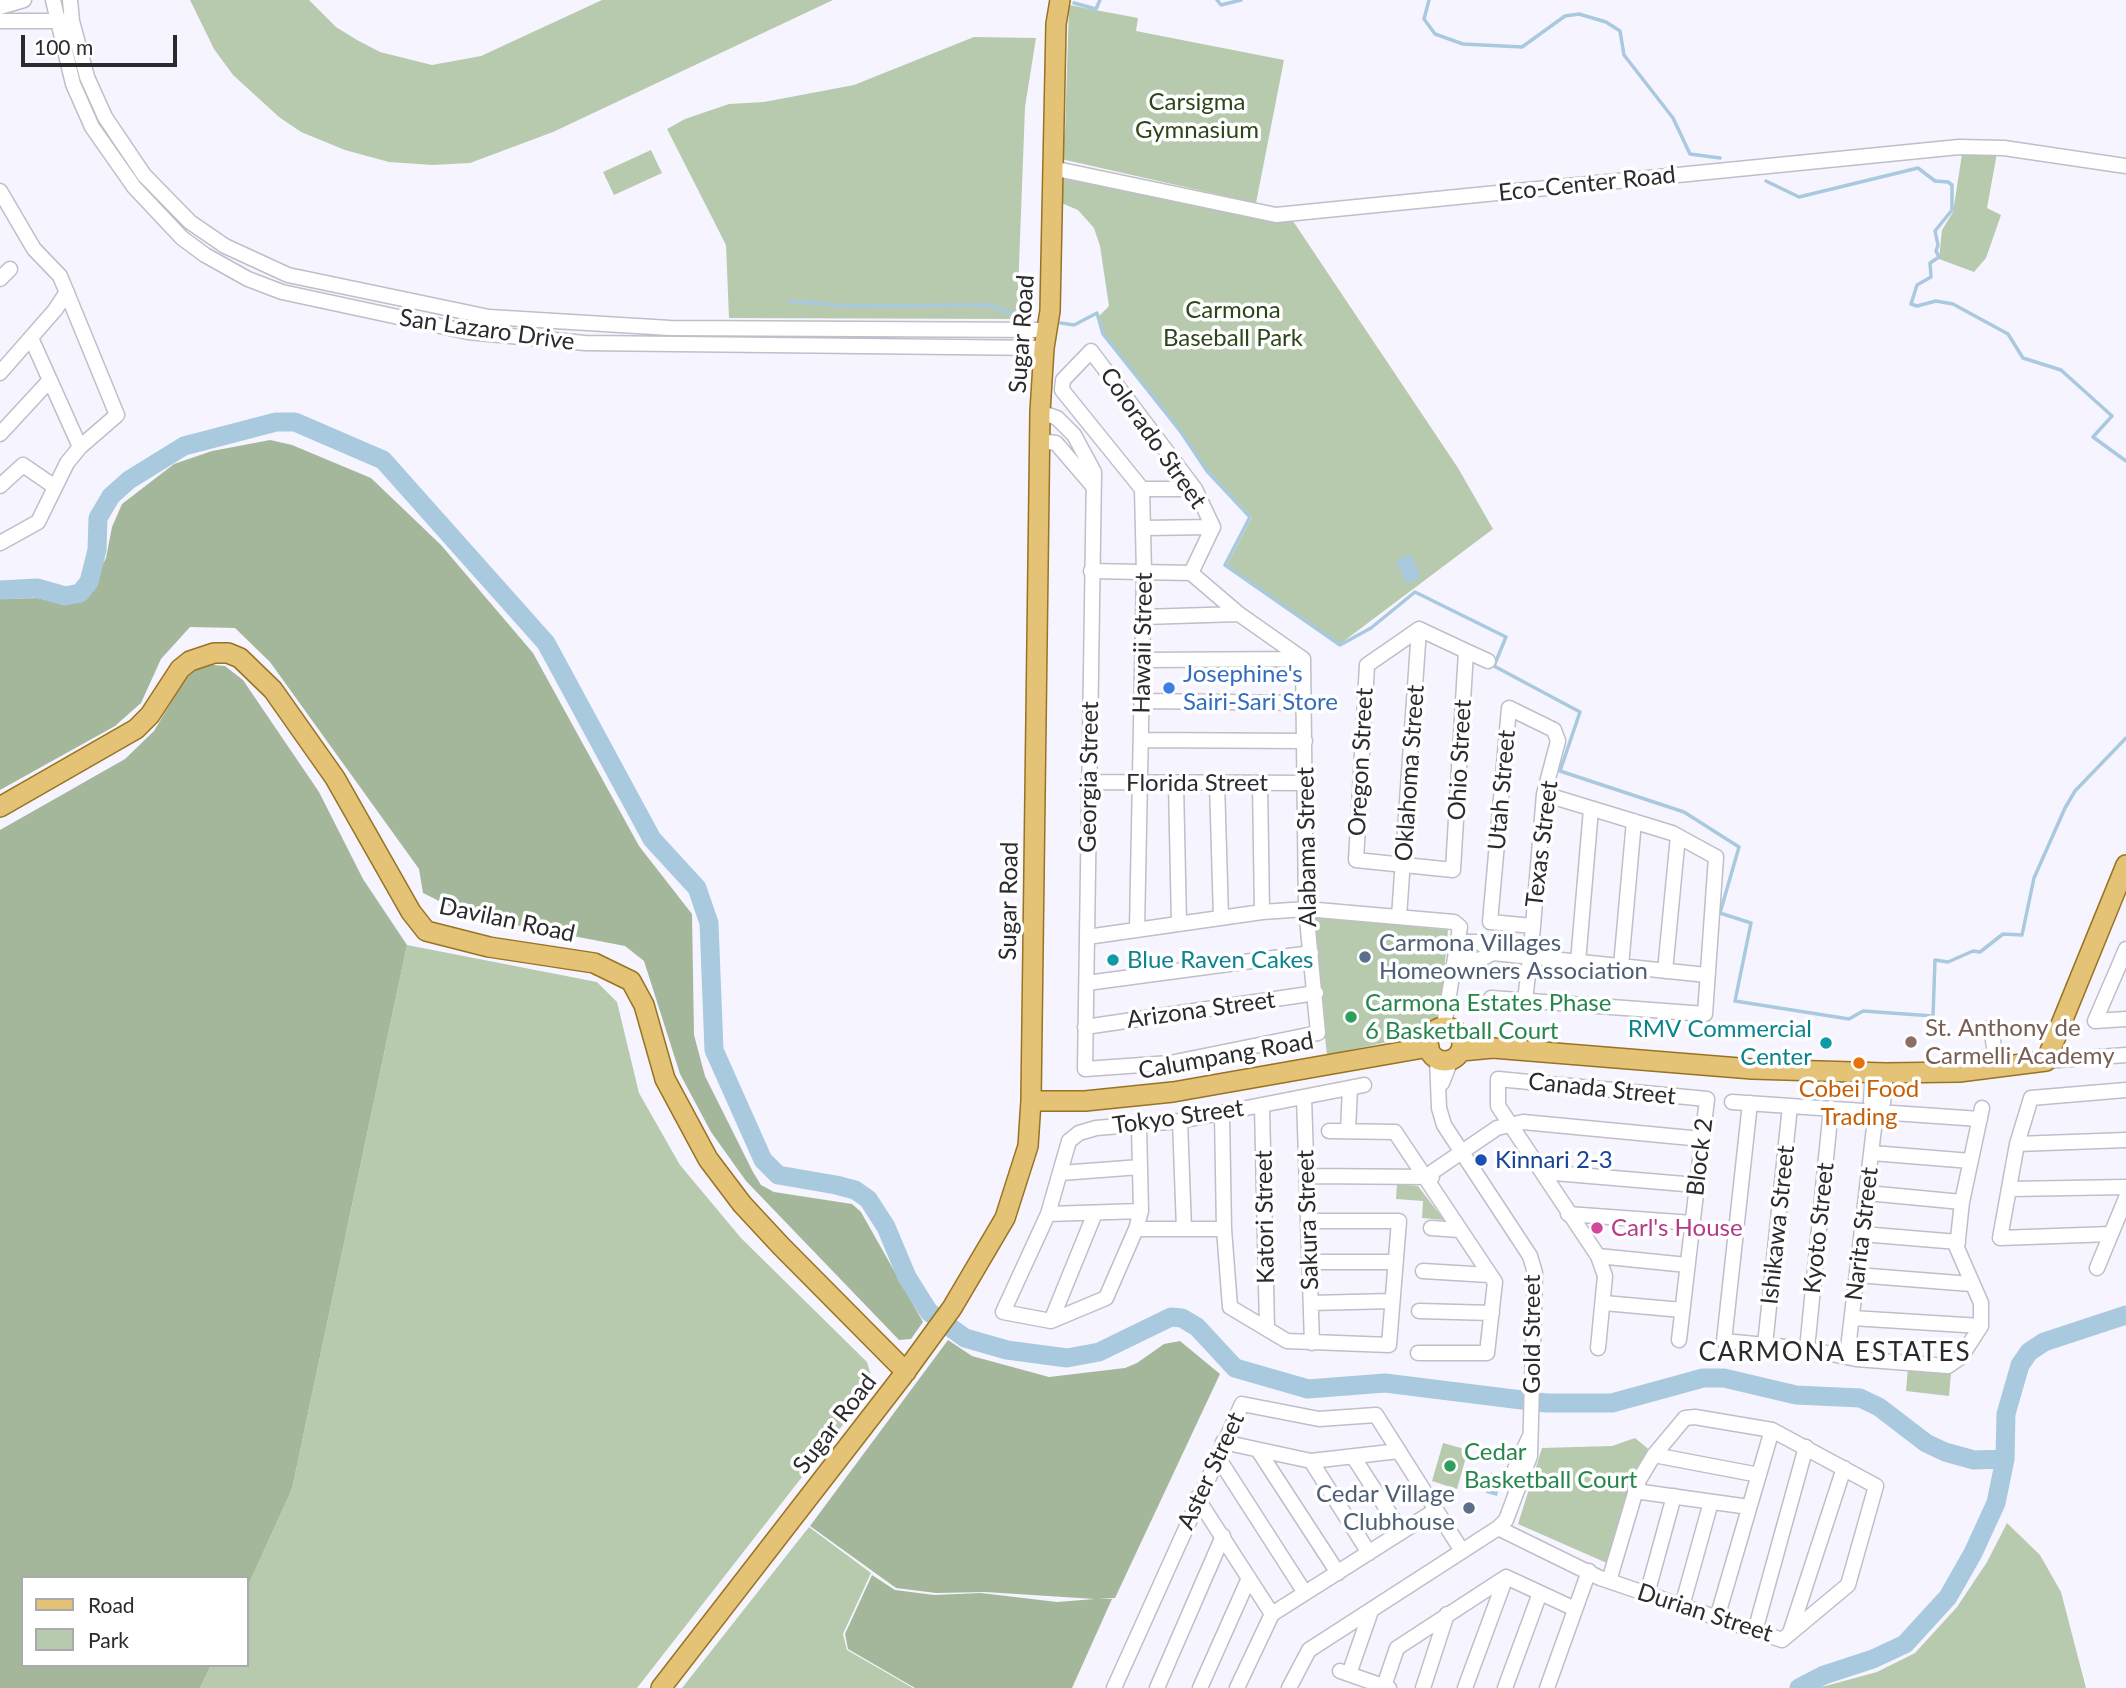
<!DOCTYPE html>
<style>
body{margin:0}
#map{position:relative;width:2126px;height:1688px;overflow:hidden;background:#f6f5ff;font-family:Lato,sans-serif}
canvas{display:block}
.legend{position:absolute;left:21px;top:1576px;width:228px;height:91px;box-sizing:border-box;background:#fff;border:2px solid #aaaaac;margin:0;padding:9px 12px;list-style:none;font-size:21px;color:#2b2b2f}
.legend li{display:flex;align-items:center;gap:14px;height:35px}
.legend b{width:35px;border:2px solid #aaaaac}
.scale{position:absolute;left:21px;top:35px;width:156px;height:32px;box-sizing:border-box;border:4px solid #2b2b2f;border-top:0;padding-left:9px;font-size:21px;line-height:24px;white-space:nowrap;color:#2b2b2f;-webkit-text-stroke:5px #fff;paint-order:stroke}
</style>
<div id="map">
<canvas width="2126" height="1688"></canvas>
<ul class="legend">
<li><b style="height:9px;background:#e4c276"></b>Road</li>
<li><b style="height:19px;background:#b8caad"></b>Park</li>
</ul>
<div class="scale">100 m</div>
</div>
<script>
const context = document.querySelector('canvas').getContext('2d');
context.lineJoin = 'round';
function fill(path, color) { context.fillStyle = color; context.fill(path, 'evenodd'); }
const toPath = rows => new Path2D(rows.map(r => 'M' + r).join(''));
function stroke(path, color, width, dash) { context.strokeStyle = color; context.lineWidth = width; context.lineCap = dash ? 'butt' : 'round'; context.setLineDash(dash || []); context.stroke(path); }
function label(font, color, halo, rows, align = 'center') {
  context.font = font + ' Lato,sans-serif'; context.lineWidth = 7; context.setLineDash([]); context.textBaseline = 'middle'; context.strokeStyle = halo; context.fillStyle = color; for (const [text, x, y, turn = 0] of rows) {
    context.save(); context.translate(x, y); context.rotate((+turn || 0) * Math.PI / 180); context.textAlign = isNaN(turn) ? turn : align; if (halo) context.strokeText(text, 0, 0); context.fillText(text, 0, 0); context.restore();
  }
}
fill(toPath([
 [190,0,309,0,336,27,357,40,380,52,432,65,481,56,602,0,833,0,553,132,470,163,433,165,389,162,345,150,301,132,279,117,233,75,214,49],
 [1069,5,1138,18,1136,31,1284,60,1256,203,1061,159,1062,132,1065,132],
 [974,37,1036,38,1025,107,1017,319,729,318,726,245,667,129,685,119,729,104,764,102,854,85],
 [651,150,662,173,614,195,603,172],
 [1997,153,1987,208,2001,215,1986,258,1974,272,1939,259,1942,230,1953,212,1962,154],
 [1060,177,1291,218,1458,468,1493,529,1340,644,1227,565,1252,517,1207,469,1104,333,1099,316,1109,306,1100,246,1094,228,1078,210,1059,202],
 [1315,917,1448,930,1440,1015,1423,1028,1420,1035,1327,1055,1312,920],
 [407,945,597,982,617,1002,639,1093,680,1165,741,1238,867,1362,874,1385,637,1688,200,1688,211,1665,247,1665,247,1588,292,1489],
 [1397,1184,1418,1186,1444,1220,1422,1218,1423,1201,1396,1199],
 [1908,1368,1951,1373,1949,1396,1906,1391],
 [1635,1438,1652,1452,1609,1564,1518,1524,1542,1448,1612,1446],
 [1443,1443,1468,1450,1457,1489,1432,1481],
 [2007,1523,2040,1555,2061,1592,2086,1688,1818,1688,1877,1672,1915,1653,1957,1607,1987,1562],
 [809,1527,871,1573,843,1634,847,1650,913,1688,682,1688]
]), '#b8caad');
fill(toPath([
 [270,440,292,445,371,478,441,545,533,653,639,846,692,914,694,1035,705,1076,753,1172,761,1185,774,1192,852,1204,861,1212,923,1322,911,1339,899,1340,746,1181,711,1132,680,1074,644,961,625,946,469,916,423,893,419,869,270,662,235,628,190,627,161,659,141,703,115,726,0,790,0,599,37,598,64,604,85,600,106,558,112,527,122,504,174,464,212,451],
 [202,664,225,666,243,680,319,792,363,879,407,945,292,1489,247,1588,247,1578,23,1578,23,1665,211,1665,200,1688,0,1688,0,830,125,759,154,731,187,676],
 [948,1340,972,1356,1049,1377,1125,1368,1137,1363,1164,1344,1180,1341,1220,1374,1115,1598,1098,1599,1112,1599,1072,1688,915,1688,848,1649,845,1634,872,1575,895,1590,934,1595,981,1593,1057,1602,1095,1599,985,1592,936,1593,896,1588,810,1526]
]), '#a5b79a');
fill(toPath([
 [1410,554,1421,577,1407,584,1396,561],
 [1491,1473,1502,1476,1497,1496,1486,1493]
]), '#a9c9de');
stroke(toPath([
 [1217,0,1221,5,1241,0],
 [1429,0,1424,19,1435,34,1463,44,1522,47,1565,16,1579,14,1606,22,1620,31,1624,55,1673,118,1690,154,1720,158],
 [1074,3,1096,9,1100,0],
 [1766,181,1799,197,1918,168,1935,181,1948,182,1952,185,1952,210,1935,231,1938,245,1936,251,1939,257,1930,263,1931,277,1917,285,1911,304,1917,306,1936,301,1953,304,2008,334,2023,358,2061,370,2112,416,2093,437,2126,461],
 [789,301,846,306,989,305,1011,313],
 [1061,323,1074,325,1097,313,1103,334,1181,432,1207,471,1250,517,1225,565,1340,645,1371,628,1415,592,1506,637,1494,666,1580,712,1560,771,1684,812,1739,847,1720,913,1751,923,1735,1001,1849,1019,1863,1011,1933,1016,1935,960,1948,962,1973,951,1980,952,2003,934,2022,935,2034,878,2065,808,2075,791,2126,738]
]), '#a9c9de', 3.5);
stroke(toPath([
 [0,590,37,588,65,596,80,593,89,582,97,550,98,518,111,496,129,480,184,446,276,422,295,422,383,460,546,643,652,839,697,888,709,923,714,1050,763,1160,778,1175,836,1185,855,1190,868,1199,886,1227,907,1277,929,1312,965,1338,1007,1350,1067,1358,1099,1352,1171,1317,1182,1318,1197,1327,1235,1368,1308,1389,1385,1383,1546,1403,1612,1403,1703,1378,1724,1378,1796,1395,1860,1398,1879,1407,1926,1443,1945,1452,1974,1460,2005,1459],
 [1799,1688,1824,1675,1873,1659,1905,1644,1948,1597,1973,1553,1996,1503,2005,1459,2006,1414,2020,1365,2029,1352,2044,1342,2126,1315]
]), '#a9c9de', 19);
const minor = toPath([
 [53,0,73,84,92,127,134,187,182,238,205,255,248,279,282,292,468,332,585,343,1044,348],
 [70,0,72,21,87,77,105,117,144,175,190,222,225,246,288,275,489,317,670,328,1046,330],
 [0,7,24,0],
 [0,21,65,21],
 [1052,168,1276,215,1959,147,2004,148,2126,166],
 [0,191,34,249,60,276,117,415,80,447,67,463,38,522,0,543],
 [0,279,10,269],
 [31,338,80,447],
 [0,373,55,310,67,292],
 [1040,412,1057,418,1074,435,1094,472,1085,1069,1170,1063,1318,1033,1306,909,1303,659,1239,614,1191,573,1213,527],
 [0,434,50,380],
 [1040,441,1056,443,1092,485],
 [0,486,23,465,55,487],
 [1142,489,1195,489],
 [1144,528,1213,527],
 [1091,571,1191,573],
 [1143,617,1239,614],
 [1466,651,1453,870,1356,860,1367,665,1419,629,1466,651,1488,661],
 [1143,660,1302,659],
 [1142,701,1304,703],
 [1141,740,1305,741],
 [1088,782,1305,783],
 [1217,783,1221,918],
 [1260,783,1262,912],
 [1176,784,1179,924],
 [1399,917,1419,629],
 [1137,930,1144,572,1142,489,1062,390,1063,380,1091,351,1195,489,1213,527],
 [1087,937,1262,912,1306,909,1454,922,1460,927,1444,1026],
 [1458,942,1479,942,1493,953],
 [2126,949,2095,1021,2126,1019],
 [1456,958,1479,960,1493,953,1707,975],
 [1578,962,1591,809],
 [1621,966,1634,821],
 [1665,971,1678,836],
 [1087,983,1311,953],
 [1491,998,1705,1014,1716,857,1672,833,1544,794],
 [1525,1001,1530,957,1533,926,1544,794,1558,741,1554,730,1509,708,1490,922,1533,926],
 [1085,1027,1316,993],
 [1991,1027,1997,1067],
 [2046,1061,2126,1055],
 [1873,1073,1871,1101,1876,1111],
 [1442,1083,1451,1060],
 [1304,1097,1312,1343],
 [1732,1102,1980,1119],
 [1750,1103,1724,1341,1807,1349,1856,1359,1948,1366,1961,1357,1981,1326,1981,1303,1957,1248,1962,1202,1982,1108],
 [1262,1106,1267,1328],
 [1222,1114,1224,1229,1230,1307,1287,1341,1389,1345,1399,1221,1309,1221],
 [1180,1121,1184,1229],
 [1139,1126,1141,1211,1136,1229,1106,1298,1051,1321,1003,1312,1048,1214,1069,1141,1079,1133,1096,1128,1180,1121,1364,1085],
 [1329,1131,1395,1132,1495,1282,1487,1353,1418,1353],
 [1348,1131,1350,1088],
 [2017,1144,2126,1140],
 [1872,1153,1971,1161],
 [1543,1172,1696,1185],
 [1061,1173,1140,1167],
 [1307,1176,1432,1177],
 [1425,1177,1497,1128,1523,1122,1702,1139],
 [2010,1189,2126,1187],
 [1867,1193,1962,1202],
 [1048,1214,1141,1211],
 [1568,1214,1692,1223],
 [1431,1228,1459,1230],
 [1136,1229,1224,1229],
 [1862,1234,1958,1242],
 [2111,1234,2000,1238,2017,1144,2031,1098,2126,1090],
 [1598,1256,1687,1265],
 [1310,1262,1395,1262],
 [2097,1268,2126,1198],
 [1423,1271,1489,1275],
 [1857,1275,1971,1284],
 [1311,1303,1392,1301],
 [1604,1303,1682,1310],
 [1419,1311,1492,1313],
 [1852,1318,1981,1326],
 [1051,1321,1095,1213],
 [1765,1345,1790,1106],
 [1598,1348,1605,1276,1598,1256,1498,1106,1498,1079,1707,1099,1679,1340],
 [1807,1349,1831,1108],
 [1847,1357,1876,1111,1883,1103,1886,1073],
 [1223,1442,1311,1461,1399,1451],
 [1258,1450,1338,1573],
 [1654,1455,1759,1475],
 [1217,1456,1305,1593],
 [1354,1458,1401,1531],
 [1311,1461,1369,1553],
 [1515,1488,1515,1469,1529,1438],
 [1635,1491,1749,1507],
 [1197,1498,1272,1614],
 [1498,1528,1600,1578,1609,1581,1782,1640,1848,1585,1876,1486,1772,1430,1695,1417,1685,1418,1654,1455,1639,1480,1609,1581],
 [1647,1594,1674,1496],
 [1682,1606,1711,1502],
 [1717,1618,1772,1430],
 [1755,1631,1806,1447],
 [1790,1633,1844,1468],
 [1340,1671,1389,1688],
 [1349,1674,1371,1611],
 [1384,1686,1397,1648,1506,1577,1575,1609],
 [1114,1688,1242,1404,1319,1419,1376,1415,1462,1551],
 [1157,1688,1223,1536],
 [1200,1688,1249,1578],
 [1237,1688,1272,1614,1436,1510],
 [1289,1688,1309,1650,1498,1528,1506,1520,1530,1456,1535,1273,1530,1256,1444,1125,1439,1108,1437,1059],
 [1423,1688,1447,1614],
 [1465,1688,1506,1577],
 [1505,1688,1540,1593],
 [1547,1688,1589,1571]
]);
const major = toPath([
 [0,807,136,729,150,715,180,669,190,661,214,653,228,653,240,658,273,690,335,778,411,912,426,931,489,947,594,963,631,981,644,1005,665,1079,708,1159,742,1204,781,1246,906,1372],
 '1428 1044a17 17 0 1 1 34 0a17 17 0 1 1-34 0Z',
 [1461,1051,1493,1048,1752,1069,1886,1073,1959,1072,2046,1061,2126,865],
 [1031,1101,1085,1101,1173,1092,1429,1047],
 [661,1688,901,1378,952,1308,1005,1218,1028,1146,1031,1101,1040,412,1044,348,1050,311,1056,24,1060,0]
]);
stroke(minor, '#bfbec9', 17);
stroke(major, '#987322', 22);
stroke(minor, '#fff', 14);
stroke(major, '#e4c276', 19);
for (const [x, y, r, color] of [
 [1169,688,7,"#3f7fe0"],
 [1365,957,7,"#5c6f8a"],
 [1113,960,7,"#0f9aa8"],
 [1351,1017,7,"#2e9e5b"],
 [1911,1042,7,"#8d6e63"],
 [1826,1043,7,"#0f9aa8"],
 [1859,1063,7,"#e8710a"],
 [1481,1160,7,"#1a4fb4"],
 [1597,1228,7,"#d1479c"],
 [1450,1466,7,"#2e9e5b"],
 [1469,1508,7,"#5c6f8a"]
]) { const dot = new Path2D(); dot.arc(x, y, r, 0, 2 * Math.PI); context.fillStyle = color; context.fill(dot); stroke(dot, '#fff', 2.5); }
label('24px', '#2c4519', '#fff', [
 ["Carsigma",1197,102],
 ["Gymnasium",1197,130],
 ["Carmona",1233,310],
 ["Baseball Park",1233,338]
]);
label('24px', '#2b2b2f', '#fff', [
 ["Eco-Center Road",1587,184,-6],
 ["San Lazaro Drive",487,330,8],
 ["Sugar Road",1022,334,-86],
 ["Colorado Street",1153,438,55],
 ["Hawaii Street",1143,643,-89],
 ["Ohio Street",1460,760,-87],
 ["Oregon Street",1361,762,-87],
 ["Oklahoma Street",1410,773,-86],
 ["Georgia Street",1089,777,-89],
 ["Florida Street",1197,783],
 ["Utah Street",1502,790,-85],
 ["Texas Street",1542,844,-83],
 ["Alabama Street",1307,847,-91],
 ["Sugar Road",1009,901,-89],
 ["Davilan Road",507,920,12],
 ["Arizona Street",1201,1010,-8],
 ["Calumpang Road",1226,1056,-10],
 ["Canada Street",1602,1089,6],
 ["Tokyo Street",1178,1117,-8],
 ["Block 2",1700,1157,-83],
 ["Katori Street",1265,1217,-91],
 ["Sakura Street",1308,1220,-92],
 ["Ishikawa Street",1778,1225,-84],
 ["Kyoto Street",1819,1228,-84],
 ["Narita Street",1862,1234,-83],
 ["Gold Street",1532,1334,-90],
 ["Sugar Road",835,1424,-52],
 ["Aster Street",1211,1471,-65],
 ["Durian Street",1705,1613,18]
]);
label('24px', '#366cbe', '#fff', [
 ["Josephine's",1183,674],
 ["Sairi-Sari Store",1183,702]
], 'left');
label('24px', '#4e5e75', '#fff', [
 ["Carmona Villages",1379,943],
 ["Homeowners Association",1379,971],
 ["Cedar Village",1455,1494,"right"],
 ["Clubhouse",1455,1522,"right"]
], 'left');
label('24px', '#0d838f', '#fff', [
 ["Blue Raven Cakes",1127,960],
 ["RMV Commercial",1812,1029,"right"],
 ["Center",1812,1057,"right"]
], 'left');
label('24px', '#27864d', '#fff', [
 ["Carmona Estates Phase",1365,1003],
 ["6 Basketball Court",1365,1031],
 ["Cedar",1464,1452],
 ["Basketball Court",1464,1480]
], 'left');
label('24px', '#785e54', '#fff', [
 ["St. Anthony de",1925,1028],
 ["Carmelli Academy",1925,1056]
], 'left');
label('24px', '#c56008', '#fff', [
 ["Cobei Food",1859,1089],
 ["Trading",1859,1117]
]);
label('24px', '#164399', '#fff', [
 ["Kinnari 2-3",1495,1160]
], 'left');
label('24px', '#b23c85', '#fff', [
 ["Carl's House",1611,1228]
], 'left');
context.letterSpacing = '2px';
label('26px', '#2b2b2f', '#fff', [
 ["CARMONA ESTATES",1835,1353]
]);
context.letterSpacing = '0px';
</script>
